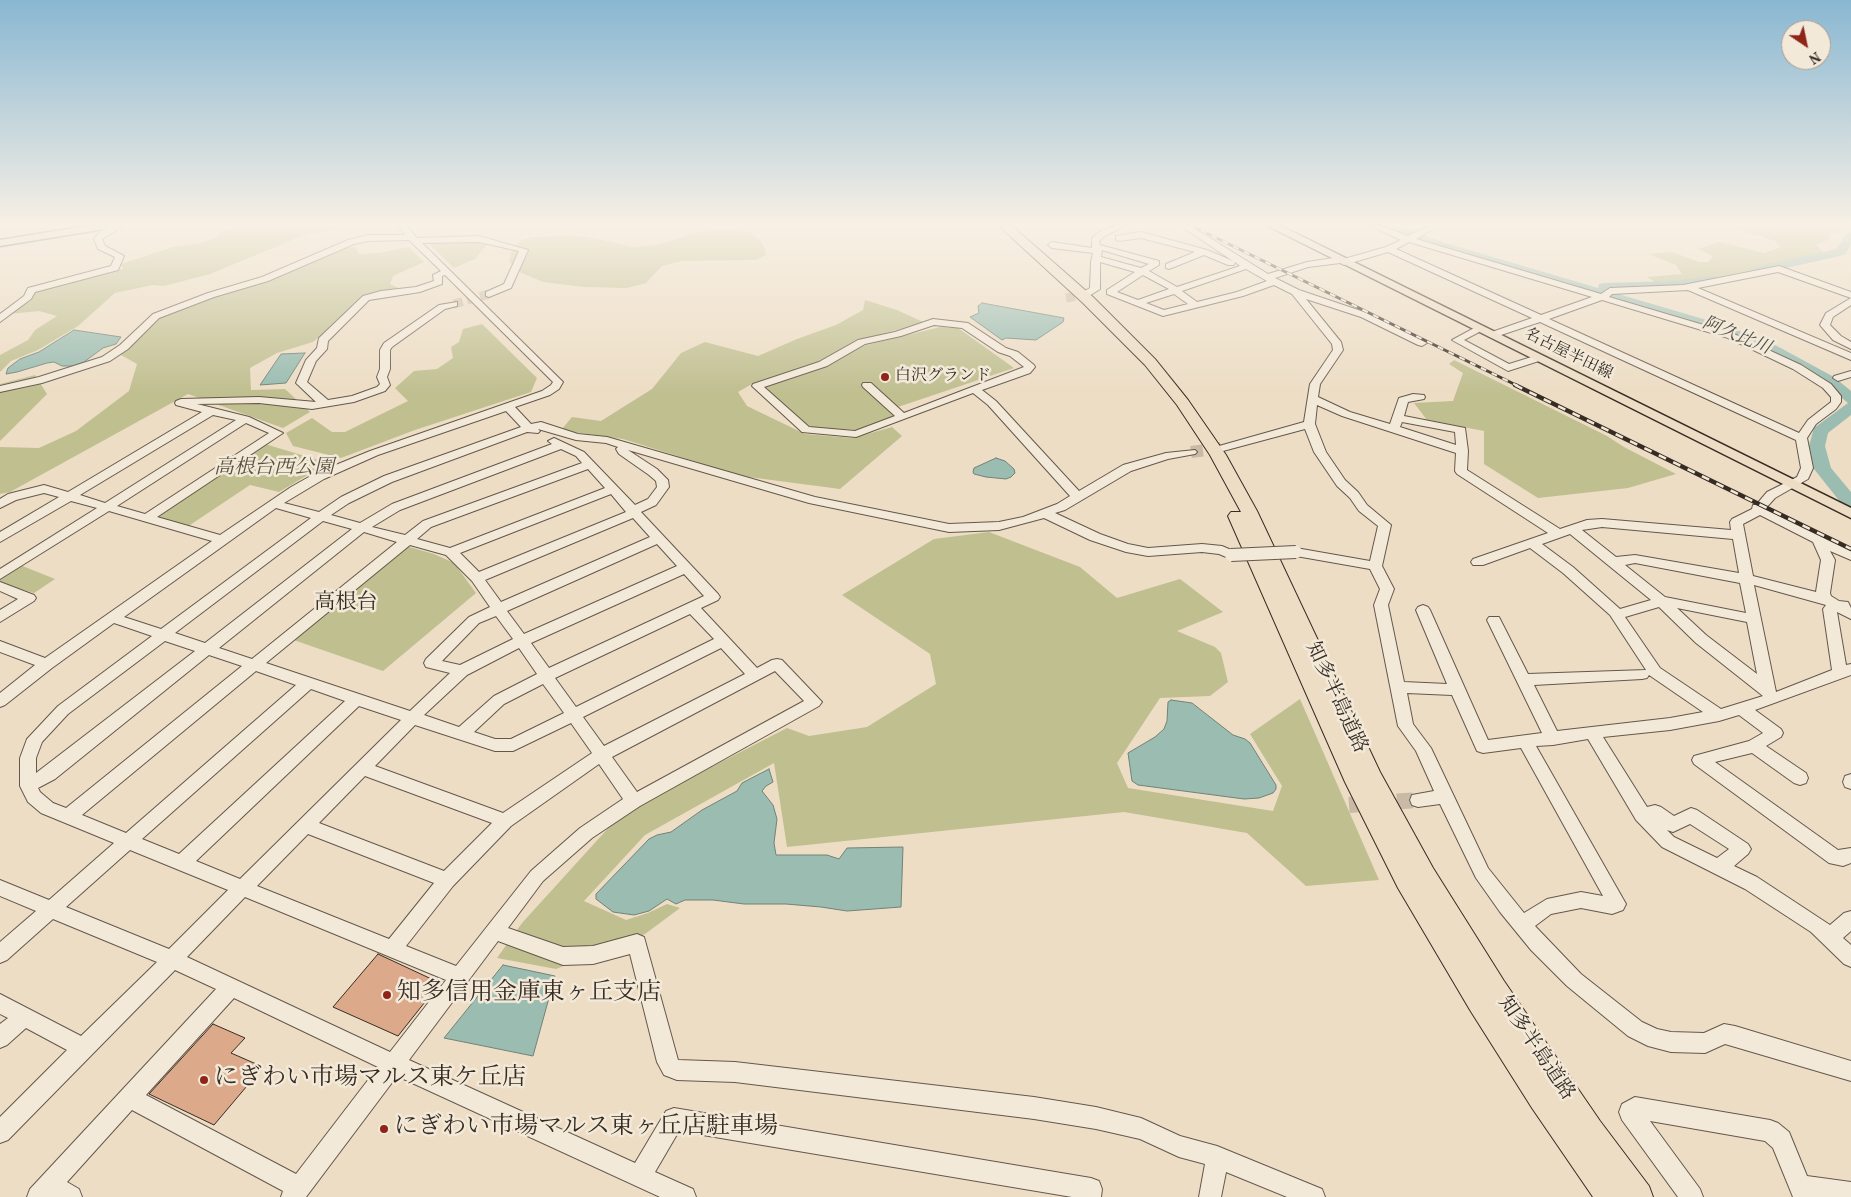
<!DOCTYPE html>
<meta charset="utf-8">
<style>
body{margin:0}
#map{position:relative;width:1851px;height:1197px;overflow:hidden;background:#edddc5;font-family:Vollkorn,serif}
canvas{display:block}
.north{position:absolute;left:1781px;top:20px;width:50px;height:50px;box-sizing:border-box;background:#f3e9d9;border:1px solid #a89d90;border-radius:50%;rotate:146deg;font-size:14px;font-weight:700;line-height:20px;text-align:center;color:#372c23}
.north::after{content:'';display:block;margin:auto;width:18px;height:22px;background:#8f2418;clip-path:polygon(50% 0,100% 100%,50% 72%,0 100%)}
</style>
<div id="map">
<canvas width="1851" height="1197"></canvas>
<div class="north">N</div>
</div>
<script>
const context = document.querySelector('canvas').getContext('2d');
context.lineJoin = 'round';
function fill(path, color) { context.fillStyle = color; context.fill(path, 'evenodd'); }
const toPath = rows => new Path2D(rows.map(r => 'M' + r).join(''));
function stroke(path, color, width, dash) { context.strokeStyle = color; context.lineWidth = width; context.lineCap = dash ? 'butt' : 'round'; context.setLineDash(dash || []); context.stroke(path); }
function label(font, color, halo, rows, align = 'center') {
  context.font = font + ' Vollkorn,"Noto Serif JP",serif'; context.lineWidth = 5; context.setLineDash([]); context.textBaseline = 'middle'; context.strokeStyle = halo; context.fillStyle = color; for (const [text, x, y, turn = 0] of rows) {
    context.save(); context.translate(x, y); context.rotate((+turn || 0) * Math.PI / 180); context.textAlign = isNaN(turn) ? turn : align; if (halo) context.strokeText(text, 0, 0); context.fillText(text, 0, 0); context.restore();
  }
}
fill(toPath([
 [242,225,344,226,331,231,309,233,210,274,164,286,153,285,115,293,78,326,38,350,11,361,0,372,0,355,28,340,35,330,57,316,39,311,9,314,32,300,32,294,38,291,123,269,121,264,173,247,200,243,215,238,220,232],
 [1725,225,1837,225,1845,231,1829,234,1830,239,1816,245,1823,252,1818,257,1703,280,1655,282,1647,277,1682,274,1676,265,1648,254,1672,252,1699,262,1708,262,1713,256,1698,249,1720,242,1764,253,1781,247,1775,241],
 [733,229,751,233,760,240,765,249,766,255,756,260,682,261,662,266,646,283,627,288,584,287,543,282,517,271,509,261,512,250,521,240,533,237,570,235,594,238,632,247,657,245,702,231],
 [426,241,490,241,475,259,454,268],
 [356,247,359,254,379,253,409,247,424,262,393,276,390,284,405,291,368,296,313,342,277,353,250,368,251,390,285,389,310,412,283,428,188,394,10,492,0,494,0,447,39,448,76,431,129,391,137,364,121,355,125,346,151,323,173,311,339,249],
 [865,300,897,310,923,322,860,341,821,362,752,384,738,392,747,406,805,434,853,438,892,427,902,436,840,489,741,476,623,439,573,432,562,429,572,417,601,421,652,389,681,353,705,342,758,356,797,339,836,325,863,310],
 [482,324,537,378,531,392,415,430,341,458,293,446,286,433,312,418,332,432,345,432,408,401,395,388,414,371,437,369,453,358,451,347,459,342,463,329],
 [940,327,958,328,1014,368,889,410,894,416,856,430,812,427,789,417,756,386,839,359,855,348],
 [1454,360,1607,436,1624,447,1676,474,1628,488,1538,498,1484,464,1484,431,1427,420,1414,403,1453,401,1463,373,1449,364],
 [35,375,47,394,0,441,0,384],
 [265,444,328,463,279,492,250,485,187,527,157,517],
 [989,532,1080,567,1117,598,1180,579,1223,612,1177,631,1215,647,1221,653,1228,682,1210,696,1160,698,1117,763,1128,788,1273,811,1282,786,1250,734,1300,699,1379,880,1306,886,1247,833,1124,812,787,847,774,763,645,835,584,901,626,920,648,913,667,904,680,908,645,934,556,969,497,958,522,923,622,813,787,728,809,736,867,727,936,684,930,654,842,595,934,539],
 [399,544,434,554,454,563,476,593,383,671,285,637],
 [15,563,55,579,34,593,0,583,0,573]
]), '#c0bf90');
const water = toPath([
 [982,303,1064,318,1063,322,1036,340,1006,338,1002,340,970,317,979,313,978,306,982,303],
 [74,330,121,337,116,344,103,348,84,362,73,366,62,366,54,362,47,363,17,372,6,374,8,368,20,359,39,352,74,330],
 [305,353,286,383,260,385,281,354,305,353],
 [996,458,1005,461,1014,469,1015,473,1011,477,1006,479,986,477,974,474,973,472,974,468,996,458],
 [1171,700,1192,703,1233,735,1245,739,1250,743,1276,785,1276,789,1273,793,1259,798,1244,799,1138,785,1132,781,1128,753,1155,737,1164,729,1167,721,1168,702,1171,700],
 [769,769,773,782,766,786,762,791,773,805,777,819,774,843,776,855,827,855,839,859,847,848,903,847,901,907,847,911,821,907,786,904,744,904,713,900,685,900,676,904,667,899,649,911,634,915,613,912,596,899,596,894,649,839,657,835,671,832,702,810,737,791,742,783,769,769],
 [503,965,555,976,533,1056,444,1038,503,965]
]);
fill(water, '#9abcb1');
stroke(water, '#728278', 1);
fill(toPath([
 [1377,225,1394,225,1442,242,1598,288,1599,284,1604,283,1674,281,1712,276,1717,277,1719,280,1717,283,1674,289,1608,291,1727,326,1777,346,1834,377,1851,391,1851,415,1828,433,1825,446,1831,468,1851,492,1851,509,1845,508,1814,469,1809,446,1814,428,1848,403,1824,383,1767,352,1717,332,1434,248,1379,228,1377,225],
 [1851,232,1851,245,1845,254,1840,256,1755,275,1749,271,1750,268,1832,250,1837,248,1847,233,1851,232]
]), '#9abcb1');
const building = toPath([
 [378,954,440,983,398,1036,333,1007,378,954],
 [213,1024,245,1038,231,1053,263,1067,214,1125,149,1094,213,1024]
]);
fill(building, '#dda98b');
stroke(building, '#372c23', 1);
stroke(toPath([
 [1066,298,1086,294],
 [454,304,489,294]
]), '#c9baa5', 9, [9, 4.5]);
stroke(toPath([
 [1191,452,1223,448]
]), '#c9baa5', 12, [12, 6]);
stroke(toPath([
 [1349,805,1418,800]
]), '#c9baa5', 16, [16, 8]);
const minor = toPath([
 [114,225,123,226,102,239,105,246,124,256,118,270,35,292,31,299,0,322,0,314,24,296,28,288,111,266,115,257,98,249,94,239,100,232,114,225],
 [398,225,406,225,417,238,479,236,528,250,511,288,489,297,486,296,486,292,504,284,519,251,479,242,422,243,563,382,559,389,550,395,515,407,531,424,541,422,578,434,607,437,815,497,949,524,999,522,1023,517,1057,504,1070,496,988,405,973,393,856,437,802,432,752,386,753,384,819,362,858,340,895,332,933,319,968,323,1006,348,1018,352,1034,365,1035,367,1030,373,982,390,996,401,1079,491,1123,465,1166,453,1195,450,1197,452,1195,454,1168,459,1131,471,1065,510,1055,513,1100,534,1128,544,1148,548,1202,544,1222,546,1236,552,1238,555,1236,558,1231,559,1219,554,1202,552,1148,556,1126,552,1090,540,1044,518,999,530,949,532,809,503,628,450,657,469,668,480,669,487,656,505,641,512,718,594,720,597,718,600,701,608,757,668,772,660,777,659,782,660,822,702,819,706,640,806,592,838,543,881,508,928,563,947,593,946,637,934,644,937,678,1060,735,1062,1034,1097,1096,1107,1141,1118,1180,1136,1217,1146,1322,1189,1325,1197,1287,1197,1226,1172,1221,1197,1199,1197,1205,1164,1179,1157,1140,1139,1096,1129,1034,1119,735,1082,677,1080,664,1075,657,1062,630,954,593,964,563,965,498,941,409,1060,635,1163,666,1111,674,1108,1091,1178,1099,1181,1102,1189,1101,1197,1072,1197,679,1131,655,1172,693,1189,696,1197,660,1197,397,1076,306,1197,281,1197,283,1191,132,1110,67,1182,79,1189,82,1197,27,1197,30,1189,216,989,175,970,8,1140,0,1143,0,1117,67,1050,26,1028,7,1045,0,1048,0,1024,8,1018,0,1014,0,994,81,1036,157,962,53,919,7,960,0,963,0,942,36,911,0,896,0,880,49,900,114,843,41,813,28,802,20,786,20,758,27,739,58,706,152,636,114,623,52,668,5,705,0,707,0,693,35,665,0,652,0,641,45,658,212,541,109,511,0,579,0,569,97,508,71,501,0,542,0,532,59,497,44,493,16,500,0,508,0,499,8,494,44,485,68,492,202,412,176,405,175,403,176,401,181,399,259,397,316,402,296,383,306,360,317,348,319,338,363,296,381,291,416,287,434,281,433,275,441,271,409,240,368,241,354,244,268,281,214,297,159,318,128,349,110,361,42,383,0,392,0,386,39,377,102,357,120,345,153,314,208,293,262,277,348,240,368,235,405,235,398,225],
 [445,275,550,379,553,382,551,385,542,391,370,451,316,473,291,487,220,535,157,517,283,433,249,417,197,404,259,403,312,409,354,402,385,391,390,385,387,377,390,369,390,350,392,347,445,309,457,306,457,302,439,305,384,343,380,350,380,369,377,377,380,384,377,387,352,396,328,400,307,382,316,361,327,349,328,341,369,300,420,292,442,284,442,276,445,275],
 [934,325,962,328,998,352,1010,356,1024,367,904,413,871,383,863,383,862,385,863,387,895,416,855,431,809,427,764,387,827,366,865,344,901,336,934,325],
 [506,411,521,427,384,476,341,497,319,512,284,503,324,479,378,455,506,411],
 [213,415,236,420,105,503,80,495,213,415],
 [246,423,269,433,145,514,117,506,246,423],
 [538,429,576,440,606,443,618,447,616,449,619,454,649,475,656,481,657,487,648,499,635,505,584,452,554,438,548,441,552,444,392,504,360,523,331,515,349,503,392,482,527,432,538,433,540,431,538,429],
 [561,449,576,456,582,463,423,521,405,535,372,527,400,510,561,449],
 [588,469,605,488,450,548,417,539,431,527,588,469],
 [611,494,626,512,479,572,460,553,611,494],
 [276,508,311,518,161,629,124,617,276,508],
 [633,518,650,537,501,602,485,580,633,518],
 [323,521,352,529,205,643,175,633,323,521],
 [364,532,397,542,252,659,219,648,364,532],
 [657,544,677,566,524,634,507,611,657,544],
 [410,545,446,555,472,581,490,607,469,617,426,659,424,663,426,667,450,673,410,711,266,663,410,545],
 [684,574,704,596,549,668,531,643,684,574],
 [690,614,714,639,576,707,555,678,690,614],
 [496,616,513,639,460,665,442,661,479,623,496,616],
 [165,641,195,651,36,773,36,758,42,742,68,714,165,641],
 [519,648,537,674,494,696,459,727,424,715,467,675,519,648],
 [721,648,745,674,604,746,583,717,721,648],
 [209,655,242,666,66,808,53,803,40,792,38,788,55,779,209,655],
 [256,671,296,685,126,833,82,815,256,671],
 [775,671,804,701,637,792,612,757,775,671],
 [543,684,564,713,511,739,495,739,474,732,504,704,543,684],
 [311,689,345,701,179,854,142,839,311,689],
 [359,706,401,720,240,879,196,861,359,706],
 [571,723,592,753,503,813,375,766,415,725,495,751,513,751,571,723],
 [599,764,623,799,580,828,531,871,456,966,406,946,453,886,511,826,599,764],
 [365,776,492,823,444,871,319,823,365,776],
 [308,834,434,883,389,939,257,886,308,834],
 [130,850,228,890,169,949,66,907,130,850],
 [245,897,446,980,390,1052,187,957,245,897],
 [234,998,378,1067,296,1174,146,1095,234,998],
 [1116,225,1127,225,1105,236,1099,241,1100,245,1159,261,1159,265,1149,271,1177,287,1240,266,1235,262,1234,265,1228,265,1204,255,1169,269,1166,268,1166,264,1195,252,1141,238,1119,241,1116,240,1116,236,1141,232,1207,250,1233,261,1179,225,1189,225,1268,274,1307,262,1340,257,1344,259,1386,247,1401,240,1368,225,1379,225,1408,236,1430,225,1441,225,1416,239,1601,294,1610,288,1683,285,1779,266,1851,292,1851,298,1778,272,1698,288,1851,353,1851,360,1688,290,1612,294,1609,297,1734,334,1801,365,1831,384,1841,396,1841,402,1836,409,1816,424,1807,438,1813,468,1808,479,1775,498,1766,508,1851,551,1851,560,1830,551,1835,560,1830,593,1831,596,1839,601,1848,602,1851,608,1851,619,1837,612,1846,665,1851,664,1851,675,1755,710,1781,729,1783,733,1781,737,1766,746,1806,773,1808,778,1806,783,1800,785,1794,783,1752,753,1715,762,1838,850,1851,848,1851,863,1843,866,1829,863,1694,764,1692,760,1694,756,1749,741,1763,733,1739,715,1719,721,1670,730,1603,737,1647,807,1655,805,1661,807,1674,816,1691,808,1697,810,1748,844,1751,849,1748,854,1734,866,1757,877,1830,925,1844,913,1851,911,1851,931,1843,938,1851,945,1851,967,1844,964,1811,932,1745,889,1662,847,1636,820,1588,739,1553,745,1536,746,1626,904,1623,910,1612,914,1581,908,1551,914,1535,926,1581,974,1642,1022,1657,1029,1671,1032,1704,1033,1724,1024,1735,1026,1851,1061,1851,1081,1725,1044,1705,1053,1671,1052,1648,1046,1628,1036,1567,986,1531,950,1500,912,1476,878,1440,804,1418,807,1412,805,1410,800,1412,795,1434,791,1416,751,1398,726,1374,605,1380,589,1370,569,1296,556,1289,552,1296,548,1370,561,1378,526,1359,511,1350,498,1337,486,1314,452,1305,429,1223,451,1217,448,1219,446,1304,422,1310,384,1333,350,1332,344,1292,294,1274,285,1243,296,1163,316,1107,294,1107,290,1135,272,1100,262,1100,289,1089,296,1083,296,1083,292,1090,288,1091,262,1093,253,1052,248,1048,245,1052,242,1092,248,1092,238,1099,232,1116,225],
 [1409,242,1592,297,1541,315,1396,249,1409,242],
 [1102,250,1149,264,1141,268,1101,257,1102,250],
 [1388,252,1532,318,1489,333,1489,337,1495,337,1540,322,1796,440,1801,468,1797,477,1767,492,1756,505,1753,505,1752,509,1732,519,1730,522,1731,530,1602,519,1587,520,1560,529,1467,470,1468,451,1465,428,1404,416,1408,402,1424,399,1425,397,1424,395,1413,394,1399,398,1390,424,1350,412,1318,397,1320,384,1343,350,1341,342,1306,299,1361,317,1418,345,1422,346,1427,343,1367,313,1299,290,1275,278,1308,267,1340,263,1344,265,1388,252],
 [1246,269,1267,281,1237,292,1197,302,1182,291,1246,269],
 [1143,275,1169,289,1138,300,1117,292,1143,275],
 [1174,294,1188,304,1164,310,1146,303,1174,294],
 [1602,300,1728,338,1793,369,1823,388,1831,397,1831,402,1808,420,1799,433,1549,319,1602,300],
 [1317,405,1342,416,1456,453,1455,471,1457,474,1548,533,1473,559,1471,562,1473,565,1483,565,1530,548,1563,573,1610,615,1646,670,1528,674,1499,617,1489,617,1487,620,1542,733,1488,740,1430,610,1428,607,1423,605,1418,607,1416,610,1447,684,1404,682,1388,605,1394,589,1382,566,1391,525,1367,505,1358,492,1345,480,1326,452,1315,424,1317,405],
 [1402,422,1455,432,1456,445,1400,427,1402,422],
 [1760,515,1813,542,1821,560,1816,592,1753,576,1743,524,1760,515],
 [1602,527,1733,539,1739,573,1635,555,1616,557,1582,530,1602,527],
 [1570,534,1608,565,1651,600,1620,609,1573,567,1542,544,1570,534],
 [1635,563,1740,583,1746,613,1665,597,1625,565,1635,563],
 [1754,585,1826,605,1823,609,1832,670,1776,692,1754,585],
 [1659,607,1696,643,1763,696,1721,709,1660,668,1625,617,1659,607],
 [1677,608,1747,622,1757,674,1706,635,1677,608],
 [1649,675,1703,712,1670,718,1557,731,1534,685,1642,679,1647,678,1649,675],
 [1407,693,1452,695,1477,751,1483,753,1521,748,1603,896,1581,892,1547,899,1524,913,1488,868,1431,748,1413,724,1407,693],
 [1690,824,1729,849,1717,858,1674,837,1667,830,1673,832,1690,824],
 [1851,298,1851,305,1833,317,1830,325,1841,336,1851,342,1851,349,1833,340,1820,325,1826,313,1851,298],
 [1478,326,1481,327,1481,331,1464,340,1509,364,1538,355,1543,358,1542,360,1508,371,1452,340,1478,326],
 [1851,371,1851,377,1838,381,1833,378,1834,376,1851,371],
 [0,582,34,595,36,598,34,601,0,622,0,610,18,599,0,591,0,582],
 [1851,774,1851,789,1845,787,1843,782,1845,776,1851,774],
 [1635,1097,1770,1120,1778,1123,1789,1132,1807,1176,1851,1182,1851,1197,1793,1197,1773,1148,1765,1141,1650,1121,1700,1189,1703,1197,1678,1197,1622,1120,1619,1112,1622,1104,1635,1097]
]);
const major = toPath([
 [93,225,116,225,111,228,0,246,0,240,93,225],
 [1266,225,1279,225,1851,508,1851,518,1266,225]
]);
const highway = toPath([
 [998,225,1011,225,1093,297,1155,359,1188,400,1226,455,1257,511,1380,772,1433,868,1504,981,1600,1121,1649,1186,1653,1197,1593,1197,1532,1108,1470,1010,1398,888,1345,782,1228,516,1231,512,1241,512,1210,455,1177,405,1145,365,1083,303,998,225]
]);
stroke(minor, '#64584c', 2);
stroke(major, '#372c23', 3);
stroke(highway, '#372c23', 2);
fill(minor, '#f3e9d9');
fill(major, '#edddc5');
fill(highway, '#edddc5');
const railFar1 = toPath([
 [1190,225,1518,386]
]);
const rail = toPath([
 [1515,385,1851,549]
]);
stroke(railFar1, '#372c23', 3);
stroke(rail, '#372c23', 4.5);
stroke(railFar1, '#f3e9d9', 2, [6]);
stroke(rail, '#f3e9d9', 2.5, [8]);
const minorBridge = toPath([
 [1231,555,1296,552]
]);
stroke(minorBridge, '#64584c', 14, []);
stroke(minorBridge, '#f3e9d9', 12);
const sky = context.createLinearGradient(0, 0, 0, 393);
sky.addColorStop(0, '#89b7d2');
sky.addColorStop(0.57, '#f7f0e5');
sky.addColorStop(1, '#f7f0e500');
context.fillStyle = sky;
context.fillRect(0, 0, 1851, 393);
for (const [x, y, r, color] of [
 [885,377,5,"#8f2418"],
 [387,995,5,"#8f2418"],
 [204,1080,5,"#8f2418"],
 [384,1129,5,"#8f2418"]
]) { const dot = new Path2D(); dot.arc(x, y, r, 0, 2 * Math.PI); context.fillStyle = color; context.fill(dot); stroke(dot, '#f3e9d9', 2); }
label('16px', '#372c23', '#f3e9d9', [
 ["名古屋半田線",1568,355,26]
]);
label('16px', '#372c23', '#f3e9d9', [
 ["白沢グランド",895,377]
], 'left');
label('italic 18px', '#505046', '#f3e9d9', [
 ["阿久比川",1736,337,22]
]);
label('italic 20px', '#59513e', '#f3e9d9', [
 ["高根台西公園",274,469]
]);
label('20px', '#372c23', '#f3e9d9', [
 ["知多半島道路",1335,698,65],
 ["知多半島道路",1535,1049,56]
]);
label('21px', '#372c23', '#f3e9d9', [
 ["高根台",346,604]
]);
label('24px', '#372c23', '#f3e9d9', [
 ["知多信用金庫東ヶ丘支店",397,995],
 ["にぎわい市場マルス東ケ丘店",214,1080],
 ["にぎわい市場マルス東ヶ丘店駐車場",394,1129]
], 'left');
</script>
